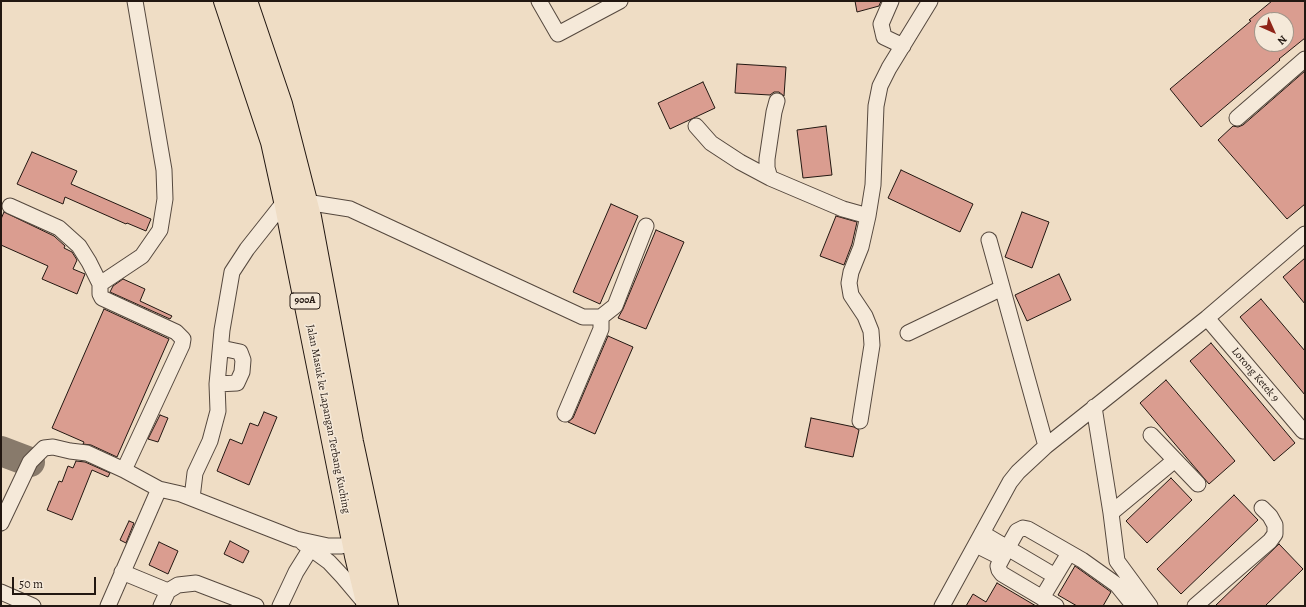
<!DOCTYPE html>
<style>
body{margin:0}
#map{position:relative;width:1306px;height:607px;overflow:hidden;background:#efddc5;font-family:Alegreya,serif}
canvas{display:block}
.frame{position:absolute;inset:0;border:2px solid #221711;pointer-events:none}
.north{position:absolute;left:1254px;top:12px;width:40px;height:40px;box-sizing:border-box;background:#f5e9d9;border:1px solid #a19589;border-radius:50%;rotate:135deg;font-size:11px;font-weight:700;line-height:16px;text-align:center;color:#221711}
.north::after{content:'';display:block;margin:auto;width:14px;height:18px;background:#8f2418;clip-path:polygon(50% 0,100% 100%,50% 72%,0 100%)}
.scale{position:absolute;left:12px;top:577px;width:84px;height:18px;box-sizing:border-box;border:2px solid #221711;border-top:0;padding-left:5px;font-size:12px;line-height:14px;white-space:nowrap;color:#221711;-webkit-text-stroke:3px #f5e9d9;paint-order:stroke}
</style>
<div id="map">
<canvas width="1306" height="607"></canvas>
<div class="frame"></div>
<div class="north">N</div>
<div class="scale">50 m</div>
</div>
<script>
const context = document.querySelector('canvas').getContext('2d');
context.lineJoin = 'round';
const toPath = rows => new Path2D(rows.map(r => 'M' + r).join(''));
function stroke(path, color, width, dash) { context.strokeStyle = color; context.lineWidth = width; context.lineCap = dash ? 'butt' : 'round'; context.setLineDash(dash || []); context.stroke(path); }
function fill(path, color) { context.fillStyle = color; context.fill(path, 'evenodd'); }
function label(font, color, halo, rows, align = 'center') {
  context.font = font + ' Alegreya,serif'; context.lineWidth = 3; context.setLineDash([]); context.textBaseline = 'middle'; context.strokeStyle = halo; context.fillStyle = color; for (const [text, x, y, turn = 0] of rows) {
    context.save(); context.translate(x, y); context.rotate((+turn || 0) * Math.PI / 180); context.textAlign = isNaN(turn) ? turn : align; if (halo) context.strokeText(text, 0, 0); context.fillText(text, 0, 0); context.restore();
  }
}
stroke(toPath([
 [1,451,30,462]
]), '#887a6b', 30);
const building = toPath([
 [855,1,881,1,879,6,857,12,855,1],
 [1272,1,1305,1,1305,38,1279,59,1280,60,1201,127,1170,89,1251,21,1249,20,1272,1],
 [1262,20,1286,20,1286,44,1262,44,1262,20],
 [737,64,786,67,784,96,779,92,774,92,770,95,735,93,737,64],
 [1305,71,1305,204,1287,219,1218,140,1233,126,1238,127,1243,125,1305,71],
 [703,82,715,108,670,129,658,103,703,82],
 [826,126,832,175,803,178,797,130,826,126],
 [32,152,77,171,71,184,151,219,146,231,127,223,126,224,65,197,63,204,17,184,32,152],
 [901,170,973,204,960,232,888,198,901,170],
 [611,204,638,216,600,304,573,292,611,204],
 [4,212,54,236,65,246,64,248,72,252,77,260,73,269,85,274,77,294,42,279,48,266,1,245,1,219,4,212],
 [1022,212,1049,222,1032,268,1005,257,1022,212],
 [836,216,857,222,852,244,844,265,820,256,836,216],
 [656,230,684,242,646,329,618,318,623,309,656,230],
 [1305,258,1305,304,1283,277,1305,258],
 [1059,274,1071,300,1027,321,1015,295,1059,274],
 [123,279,145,289,140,301,172,316,170,319,110,292,113,286,123,279],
 [1261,299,1305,351,1305,395,1240,317,1261,299],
 [104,309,169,339,117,457,91,445,83,444,84,442,52,428,104,309],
 [608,336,633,347,595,434,568,422,573,418,608,336],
 [1211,343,1295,443,1274,461,1190,361,1211,343],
 [1166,380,1235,461,1209,484,1140,403,1166,380],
 [264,412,277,417,249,485,217,471,230,439,242,444,250,423,258,426,264,412],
 [160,415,168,418,158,442,148,439,160,415],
 [811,418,854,427,859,430,853,457,805,447,811,418],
 [76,461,85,462,110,473,108,477,92,470,72,520,47,510,59,481,62,482,68,466,73,468,76,461],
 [1171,478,1192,500,1147,543,1126,521,1171,478],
 [1234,495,1258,520,1181,594,1157,569,1234,495],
 [129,521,134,523,126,543,120,540,129,521],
 [230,541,249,551,243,563,224,554,230,541],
 [159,542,178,551,168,574,149,565,159,542],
 [1279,544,1303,569,1265,606,1215,606,1279,544],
 [1075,566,1111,592,1103,606,1077,606,1058,595,1075,566],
 [997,583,1036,606,966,606,973,594,986,602,997,583]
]);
fill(building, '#da9d90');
stroke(building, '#221711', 1);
const minor = toPath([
 [539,1,558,34,620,1],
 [891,1,881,24,884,37,903,46],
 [1237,118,1305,59],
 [696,126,711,143,740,162,770,178,843,209,868,216],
 [770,178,767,168,767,159,774,112,777,101],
 [306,202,350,209,583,317,601,317,615,306,646,226],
 [10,206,59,228,79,246,89,262,100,284,100,294,102,298,176,332,183,339,182,345,124,470],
 [989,240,1046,446],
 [100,284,142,256,160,230,165,199,164,170,135,1],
 [1207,318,1303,431],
 [908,333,1002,288],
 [217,384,237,383,242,372,243,360,240,352,221,348],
 [1094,407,1111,513,1117,561,1150,606],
 [565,414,601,329,601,317],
 [860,421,872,345,871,331,865,316,851,295,849,283,851,272,861,247,868,216,873,185,876,106,880,86,889,68,930,1],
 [1151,435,1175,460],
 [192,498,195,473,210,441,218,411,217,384,222,330,232,272,247,249,285,201],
 [1111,513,1175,460,1198,484],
 [1,523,30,462,44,448,53,447,70,451,87,453,124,470,159,489,181,494,296,539,328,546,341,546,354,543],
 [982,533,1055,576],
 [303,543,329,562,343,577,365,603],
 [976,545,1002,558],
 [122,572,168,591],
 [1,592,33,606],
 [1042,598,1069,553],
 [108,606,159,489],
 [161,606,168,591,178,585,196,583,256,606],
 [280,606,296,572,311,548],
 [942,606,1010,482,1018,472,1046,446,1207,318,1305,234],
 [1056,606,1002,574,999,570,998,566,1008,547,1017,531,1023,528,1028,529,1082,560,1117,585,1134,606],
 [1195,606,1270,541,1275,534,1275,525,1270,516,1262,508]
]);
const highway = toPath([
 [225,1,272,142,285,201,356,556,368,606],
 [246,1,281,104,310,217,352,442,387,606]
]);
stroke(minor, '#55483e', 17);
stroke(highway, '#221711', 24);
stroke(minor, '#f5e9d9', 15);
stroke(highway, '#efddc5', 22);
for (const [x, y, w] of [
 [305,301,30]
]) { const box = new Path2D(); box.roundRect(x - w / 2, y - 8, w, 16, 3); context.fillStyle = '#f5e9d9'; context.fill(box); stroke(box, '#221711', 1); }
label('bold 10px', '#221711', null, [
 ["900A",305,301]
]);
label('11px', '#221711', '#f5e9d9', [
 ["Lorong Ketek 9",1255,375,50],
 ["Jalan Masuk ke Lapangan Terbang Kuching",328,419,79]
]);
</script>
